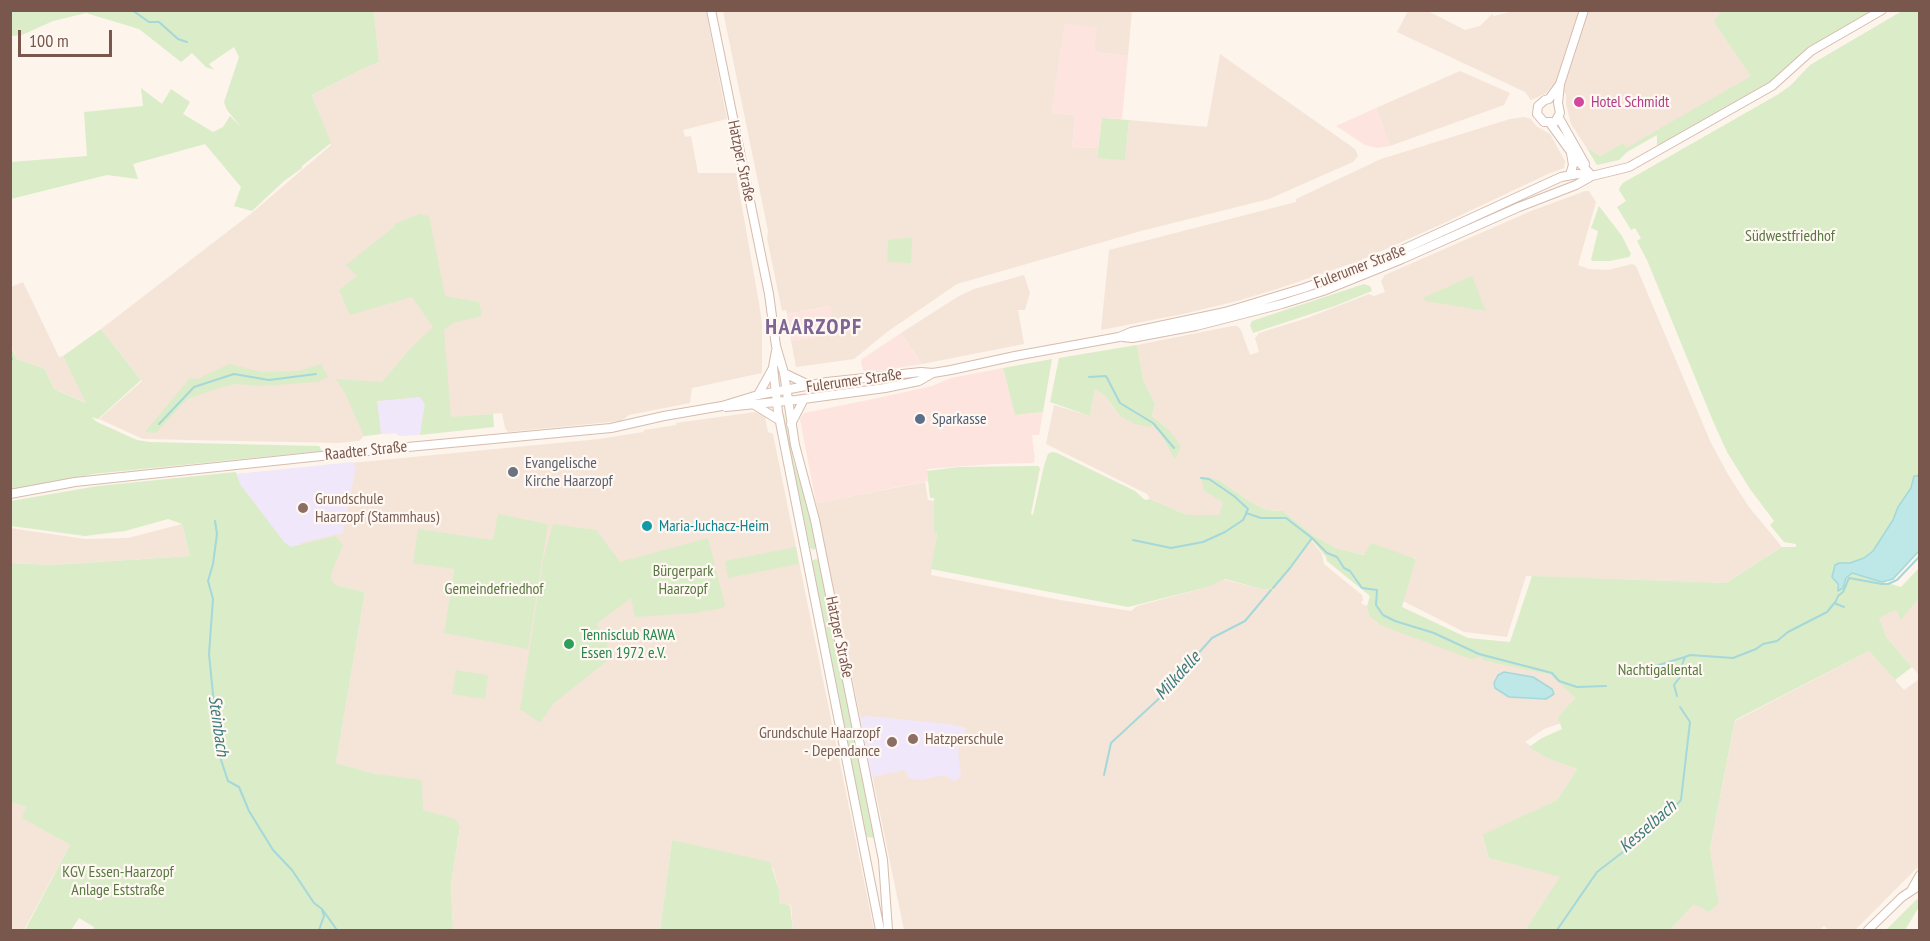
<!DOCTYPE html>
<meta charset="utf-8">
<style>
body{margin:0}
#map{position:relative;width:1930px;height:941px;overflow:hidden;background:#fdf4eb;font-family:"PT Sans Narrow",sans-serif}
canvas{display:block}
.frame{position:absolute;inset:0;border:12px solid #79574d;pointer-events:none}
.scale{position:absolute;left:18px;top:30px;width:94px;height:27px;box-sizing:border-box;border:3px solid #79574d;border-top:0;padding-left:8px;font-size:18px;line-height:21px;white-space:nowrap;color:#79574d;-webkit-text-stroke:4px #fff8f2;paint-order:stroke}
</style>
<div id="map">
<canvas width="1930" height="941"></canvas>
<div class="frame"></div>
<div class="scale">100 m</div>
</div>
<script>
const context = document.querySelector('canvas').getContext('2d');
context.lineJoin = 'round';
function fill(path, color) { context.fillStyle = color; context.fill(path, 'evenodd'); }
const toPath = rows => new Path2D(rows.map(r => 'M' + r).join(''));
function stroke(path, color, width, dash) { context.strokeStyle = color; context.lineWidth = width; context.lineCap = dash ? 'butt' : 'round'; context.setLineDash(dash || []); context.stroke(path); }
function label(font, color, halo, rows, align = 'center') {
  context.font = font + ' "PT Sans Narrow",sans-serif'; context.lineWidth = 4.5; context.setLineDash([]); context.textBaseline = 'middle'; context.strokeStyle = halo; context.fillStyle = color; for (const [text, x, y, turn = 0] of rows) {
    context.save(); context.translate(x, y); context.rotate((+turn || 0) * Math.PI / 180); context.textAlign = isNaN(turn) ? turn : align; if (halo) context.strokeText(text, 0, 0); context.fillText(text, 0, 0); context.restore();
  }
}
fill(toPath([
 [374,11,706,11,727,119,683,130,685,137,691,136,698,173,736,173,759,303,762,324,762,373,692,388,690,403,629,415,621,421,508,432,505,428,502,413,451,418,400,436,395,433,381,434,364,436,359,441,338,443,143,439,99,419,142,381,101,329,253,212,331,145,312,95,364,68,379,62],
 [723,11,1132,11,1128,56,1094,52,1096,28,1065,24,1052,113,1075,115,1072,147,1098,148,1097,158,1125,159,1129,120,1207,127,1220,54,1355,149,1358,156,1353,162,1269,199,1141,231,957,284,887,332,854,359,796,367,791,341,820,336,830,306,787,314,786,310,782,311,767,238,768,231],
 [1408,11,1428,11,1465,30,1480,26,1492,14,1494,16,1513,11,1722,11,1713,21,1752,76,1625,149,1623,143,1600,156,1586,147,1571,124,1566,104,1566,94,1552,86,1545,94,1531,100,1525,92,1397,32],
 [1460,71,1510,93,1504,105,1390,146,1376,108],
 [1524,117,1531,119,1536,126,1550,134,1565,161,1564,168,1548,174,1442,224,1359,261,1277,289,1237,301,1183,314,1101,330,1109,250,1296,202,1296,199,1381,159,1510,119],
 [1585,191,1589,191,1596,202,1578,265,1589,269,1608,270,1632,264,1636,266,1711,443,1729,476,1749,507,1782,547,1726,583,1526,576,1507,637,1464,632,1403,601,1416,558,1365,555,1336,548,1314,536,1283,511,1266,510,1249,501,1219,480,1204,491,1224,502,1219,516,1187,515,1150,499,1147,494,1046,444,1054,405,1090,416,1095,389,1105,396,1120,416,1151,424,1162,436,1176,460,1168,429,1152,416,1155,404,1143,379,1137,345,1232,326,1237,326,1241,330,1250,355,1259,352,1255,338,1259,333,1307,318,1369,294,1374,296,1385,292,1381,281,1385,275,1531,211],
 [1024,275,1030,293,1025,310,1018,310,1024,344,922,364,901,333,959,296,974,289],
 [23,282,59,357,63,356,87,403,54,389,45,369,17,359,11,345,11,287],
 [755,412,765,417,768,432,773,434,874,930,793,930,791,905,779,903,779,890,773,868,672,840,660,930,453,930,451,884,460,828,423,810,376,774,336,763,365,592,336,585,331,579,331,574,299,544,291,547,284,542,240,484,237,474,599,439,643,432,644,430,676,425,676,423],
 [494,540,445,628,454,569],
 [925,482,928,500,934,501,934,532,937,532,931,575,1060,600,1131,611,1137,606,1208,587,1222,579,1262,589,1273,590,1311,540,1322,554,1324,564,1362,595,1363,600,1361,603,1367,606,1369,616,1380,625,1480,657,1486,661,1552,675,1575,698,1559,717,1561,723,1544,729,1525,742,1549,759,1577,769,1557,800,1482,836,1489,858,1561,877,1525,930,904,930,816,503],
 [182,524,190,556,52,565,11,563,10,528,85,539,128,538],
 [1919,598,1919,675,1886,637,1878,618,1896,610,1901,619],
 [1869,651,1904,690,1919,679,1919,866,1855,930,1829,930,1824,926,1819,930,1670,930,1695,903,1719,903,1710,849,1735,721],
 [11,802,26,807,23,818,70,845,24,930,11,930]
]), '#f5e5d9');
fill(toPath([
 [1065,23,1097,28,1094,52,1128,56,1122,119,1102,118,1098,148,1072,147,1075,115,1051,113],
 [1376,108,1390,146,1377,148,1365,145,1336,126],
 [831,306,833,331,820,333,821,336,791,341,787,314],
 [901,333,922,364,885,370,866,372,863,370,861,363,862,359],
 [1003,368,1015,415,1043,412,1039,435,1032,435,1034,454,1035,455,1034,463,993,464,927,469,928,481,816,503,800,419,804,413,878,398,932,386,951,378]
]), '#fde4df');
fill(toPath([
 [420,397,425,404,420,435,400,436,395,433,381,434,377,401],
 [352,462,356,467,343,533,300,543,296,549,284,544,240,484,237,474],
 [867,716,949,724,966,728,958,750,961,776,954,782,945,775,921,780,908,778,905,770,872,777,860,718]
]), '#f1e7fa');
fill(toPath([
 [10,11,374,11,379,62,364,68,312,95,331,143,302,166,302,168,284,181,252,211,234,206,241,187,205,144,133,164,138,179,107,175,11,199,11,162,87,156,84,112,143,106,141,88,162,104,171,89,190,102,183,114,213,132,223,127,230,116,241,127,227,110,224,102,239,57,234,47,209,64,214,70,206,67,192,53,181,62,139,29,86,13,53,21,22,35,11,36],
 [1722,11,1874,11,1810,47,1769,84,1657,147,1657,135,1627,152,1619,160,1597,165,1586,147,1600,156,1623,143,1626,148,1751,76,1713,21],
 [1902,11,1919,11,1919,476,1914,476,1911,488,1898,507,1893,520,1873,551,1864,558,1850,563,1839,563,1836,582,1838,590,1843,588,1846,578,1852,573,1901,587,1919,568,1919,598,1901,620,1896,610,1879,618,1886,637,1912,667,1895,680,1869,651,1735,720,1710,849,1719,903,1709,912,1694,904,1670,930,1525,930,1560,877,1489,858,1482,835,1557,800,1577,769,1549,759,1529,747,1542,738,1562,729,1558,717,1575,698,1551,675,1485,661,1480,657,1471,659,1380,625,1369,616,1367,606,1370,596,1327,561,1326,557,1312,540,1273,590,1262,589,1225,579,1208,587,1128,607,931,569,937,533,934,532,934,498,930,498,927,471,959,467,1038,466,1040,468,1031,514,1033,515,1044,466,1048,454,1052,452,1057,453,1135,491,1145,500,1150,499,1187,515,1219,515,1223,502,1204,491,1201,476,1219,480,1249,501,1266,510,1283,511,1314,536,1336,548,1364,555,1371,543,1416,559,1402,607,1468,638,1510,642,1532,576,1726,583,1782,547,1796,547,1796,544,1784,542,1770,525,1774,521,1750,489,1727,452,1713,421,1647,260,1637,241,1641,238,1635,228,1631,230,1617,207,1626,201,1619,190,1620,187,1623,183,1777,95,1790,86,1810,65],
 [1102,118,1129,120,1125,160,1097,158],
 [1599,206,1622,236,1631,254,1629,257,1610,261,1593,261,1591,260,1598,231,1591,228],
 [419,214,429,216,445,296,479,302,482,316,453,323,444,330,451,417,493,414,494,427,420,435,425,404,420,397,377,401,381,434,364,436,346,395,336,379,382,382,412,347,433,327,412,297,350,315,339,290,357,276,346,265,394,227,395,224],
 [904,238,912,238,911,263,887,262,888,240],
 [1472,276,1486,311,1425,301,1423,298],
 [1364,284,1370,286,1372,291,1335,306,1253,333,1250,325,1252,321],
 [101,329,141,380,98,419,91,417,97,422,137,440,149,442,319,446,322,451,93,474,11,492,10,345,17,359,45,369,54,389,86,403,63,356],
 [1137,345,1143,379,1155,404,1152,416,1168,429,1181,446,1175,460,1162,436,1152,425,1150,427,1135,424,1120,416,1105,396,1095,389,1090,416,1050,402,1059,358],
 [1052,359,1043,412,1015,415,1003,368],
 [229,364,262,372,298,371,321,364,328,377,318,382,261,386,235,384,219,388,187,399,156,433,145,432,190,378,198,379],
 [782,414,784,414,794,463,807,501,817,547,814,550,810,548],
 [236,472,240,484,284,542,291,547,335,536,343,545,331,574,331,579,336,585,365,592,336,763,376,774,422,780,423,810,455,819,460,827,451,884,453,930,93,930,94,927,79,918,71,930,25,930,70,845,22,818,26,807,11,802,11,563,52,565,190,556,182,524,168,519,125,531,85,536,11,526,11,501,98,486],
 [498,514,548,524,528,649,444,633,454,569,413,563,418,529,493,540],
 [553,524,596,530,620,562,708,538,725,605,723,608,694,613,635,617,631,598,596,624,607,639,608,660,553,704,540,723,525,712,520,710,544,556],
 [796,547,799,564,728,578,725,561],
 [816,559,820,561,876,838,867,837,865,833,809,562],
 [456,670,488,675,485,699,452,694],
 [672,840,770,862,779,890,779,903,790,905,793,930,660,930],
 [1917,899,1919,902,1919,907,1905,930,1886,930]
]), '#dbecc8');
const water = toPath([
 [1914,476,1919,476,1919,551,1893,579,1882,582,1852,573,1846,578,1843,588,1838,591,1838,584,1832,577,1835,565,1839,563,1850,563,1864,558,1873,551,1893,520,1898,507,1911,488,1914,476],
 [1504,672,1533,677,1552,689,1554,694,1546,699,1509,697,1495,688,1494,683,1498,675,1504,672]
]);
fill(water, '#bee7e8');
stroke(water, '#a4d8da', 1.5);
stroke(toPath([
 [132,10,149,22,159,22,178,39,187,42],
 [10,356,12,359],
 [1089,377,1106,376,1120,403,1153,423,1174,448],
 [159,424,194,387,234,374,269,380,316,374],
 [1918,476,1920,470],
 [1201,478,1209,479,1234,496,1248,509,1246,513,1261,518,1286,518,1312,538,1327,553,1337,557,1344,568,1350,571,1362,588,1377,590,1376,605,1383,615,1395,621,1434,633,1479,654,1552,673,1559,681,1577,687,1606,686],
 [215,521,217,534,213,564,208,581,213,599,209,654,219,754,228,781,239,787,249,811,273,850,292,870,314,903,322,909,337,930],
 [1133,540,1171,548,1203,542,1225,532,1243,520,1246,514],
 [1273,588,1290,568,1312,538],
 [1834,603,1844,607],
 [1623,676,1685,657],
 [1677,696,1674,685,1680,677,1680,670,1685,657,1690,655,1733,658,1756,649,1763,644,1777,641,1788,632,1827,612,1836,601,1838,596,1843,592,1849,578,1882,584,1888,584,1897,580,1920,556],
 [1104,775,1111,743,1179,680,1195,657,1212,638,1245,621,1271,590],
 [319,930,324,916,322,910],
 [1557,930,1597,872,1632,845,1636,839,1667,815,1681,800,1690,722,1680,707]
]), '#a4d8da', 2);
const secondary = toPath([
 [711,10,769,294,776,346,784,373,795,445,815,520,883,860,888,930],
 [1560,84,1549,99,1545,100,1538,106,1537,114,1544,122,1555,122,1560,113,1558,103,1560,84,1584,10],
 [1559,118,1585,164],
 [1550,123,1576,159,1592,176],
 [1570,175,1573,165,1571,153],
 [1123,337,1132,338,1196,326,1282,304,1323,291,1402,259,1519,207,1576,185,1592,176],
 [776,351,773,367,778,412,880,930],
 [784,373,809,385],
 [758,395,773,368],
 [753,404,779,420],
 [726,407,796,400,885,388,919,381,933,373],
 [791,424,804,399],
 [10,494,75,482,397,448,611,428,664,416,722,406,758,395,827,382,921,372,933,373,951,370,1015,356,1119,337,1131,332,1225,312,1304,288,1369,265,1561,177,1578,174,1592,176,1629,167,1772,86,1811,51,1882,10],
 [1912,889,1920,875],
 [1868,930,1902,897,1920,885]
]);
stroke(secondary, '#d6bcaf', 10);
stroke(secondary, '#fff', 8);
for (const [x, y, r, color] of [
 [1579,102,6,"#d1479c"],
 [920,419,6,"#5c6f8a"],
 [513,472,6,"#6b7280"],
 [303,508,6,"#8d6e63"],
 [647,526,6,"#0f9aa8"],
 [569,644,6,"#2e9e5b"],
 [913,739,6,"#8d6e63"],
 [892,742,6,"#8d6e63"]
]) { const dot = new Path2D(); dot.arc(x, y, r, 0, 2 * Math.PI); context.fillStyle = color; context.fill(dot); stroke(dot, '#fff8f2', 2); }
label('16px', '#b23c85', '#fff8f2', [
 ["Hotel Schmidt",1591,102]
], 'left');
label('16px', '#79574d', '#fff8f2', [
 ["Hatzper Straße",741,161,78],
 ["Fulerumer Straße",1360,267,-21],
 ["Fulerumer Straße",854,381,-8],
 ["Raadter Straße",366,451,-6],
 ["Hatzper Straße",839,637,78]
]);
label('16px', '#587941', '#fff8f2', [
 ["Südwestfriedhof",1790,236],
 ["Bürgerpark",683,571],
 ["Haarzopf",683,589],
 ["Gemeindefriedhof",494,589],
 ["Nachtigallental",1660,670],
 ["KGV Essen-Haarzopf",118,872],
 ["Anlage Eststraße",118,890]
]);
label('16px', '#4e5e75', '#fff8f2', [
 ["Sparkasse",932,419]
], 'left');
label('16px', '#5b616d', '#fff8f2', [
 ["Evangelische",525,463],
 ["Kirche Haarzopf",525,481]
], 'left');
label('16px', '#785e54', '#fff8f2', [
 ["Grundschule",315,499],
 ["Haarzopf (Stammhaus)",315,517],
 ["Grundschule Haarzopf",880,733,"right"],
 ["- Dependance",880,751,"right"],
 ["Hatzperschule",925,739]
], 'left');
label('16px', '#0d838f', '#fff8f2', [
 ["Maria-Juchacz-Heim",659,526]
], 'left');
label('16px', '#27864d', '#fff8f2', [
 ["Tennisclub RAWA",581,635],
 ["Essen 1972 e.V.",581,653]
], 'left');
label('italic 18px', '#407c7e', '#fff8f2', [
 ["Milkdelle",1178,676,-48],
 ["Steinbach",218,726,82],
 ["Kesselbach",1648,827,-41]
]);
context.letterSpacing = '1.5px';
label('bold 22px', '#7e6594', '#fff8f2', [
 ["HAARZOPF",814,328]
]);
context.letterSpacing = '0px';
</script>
